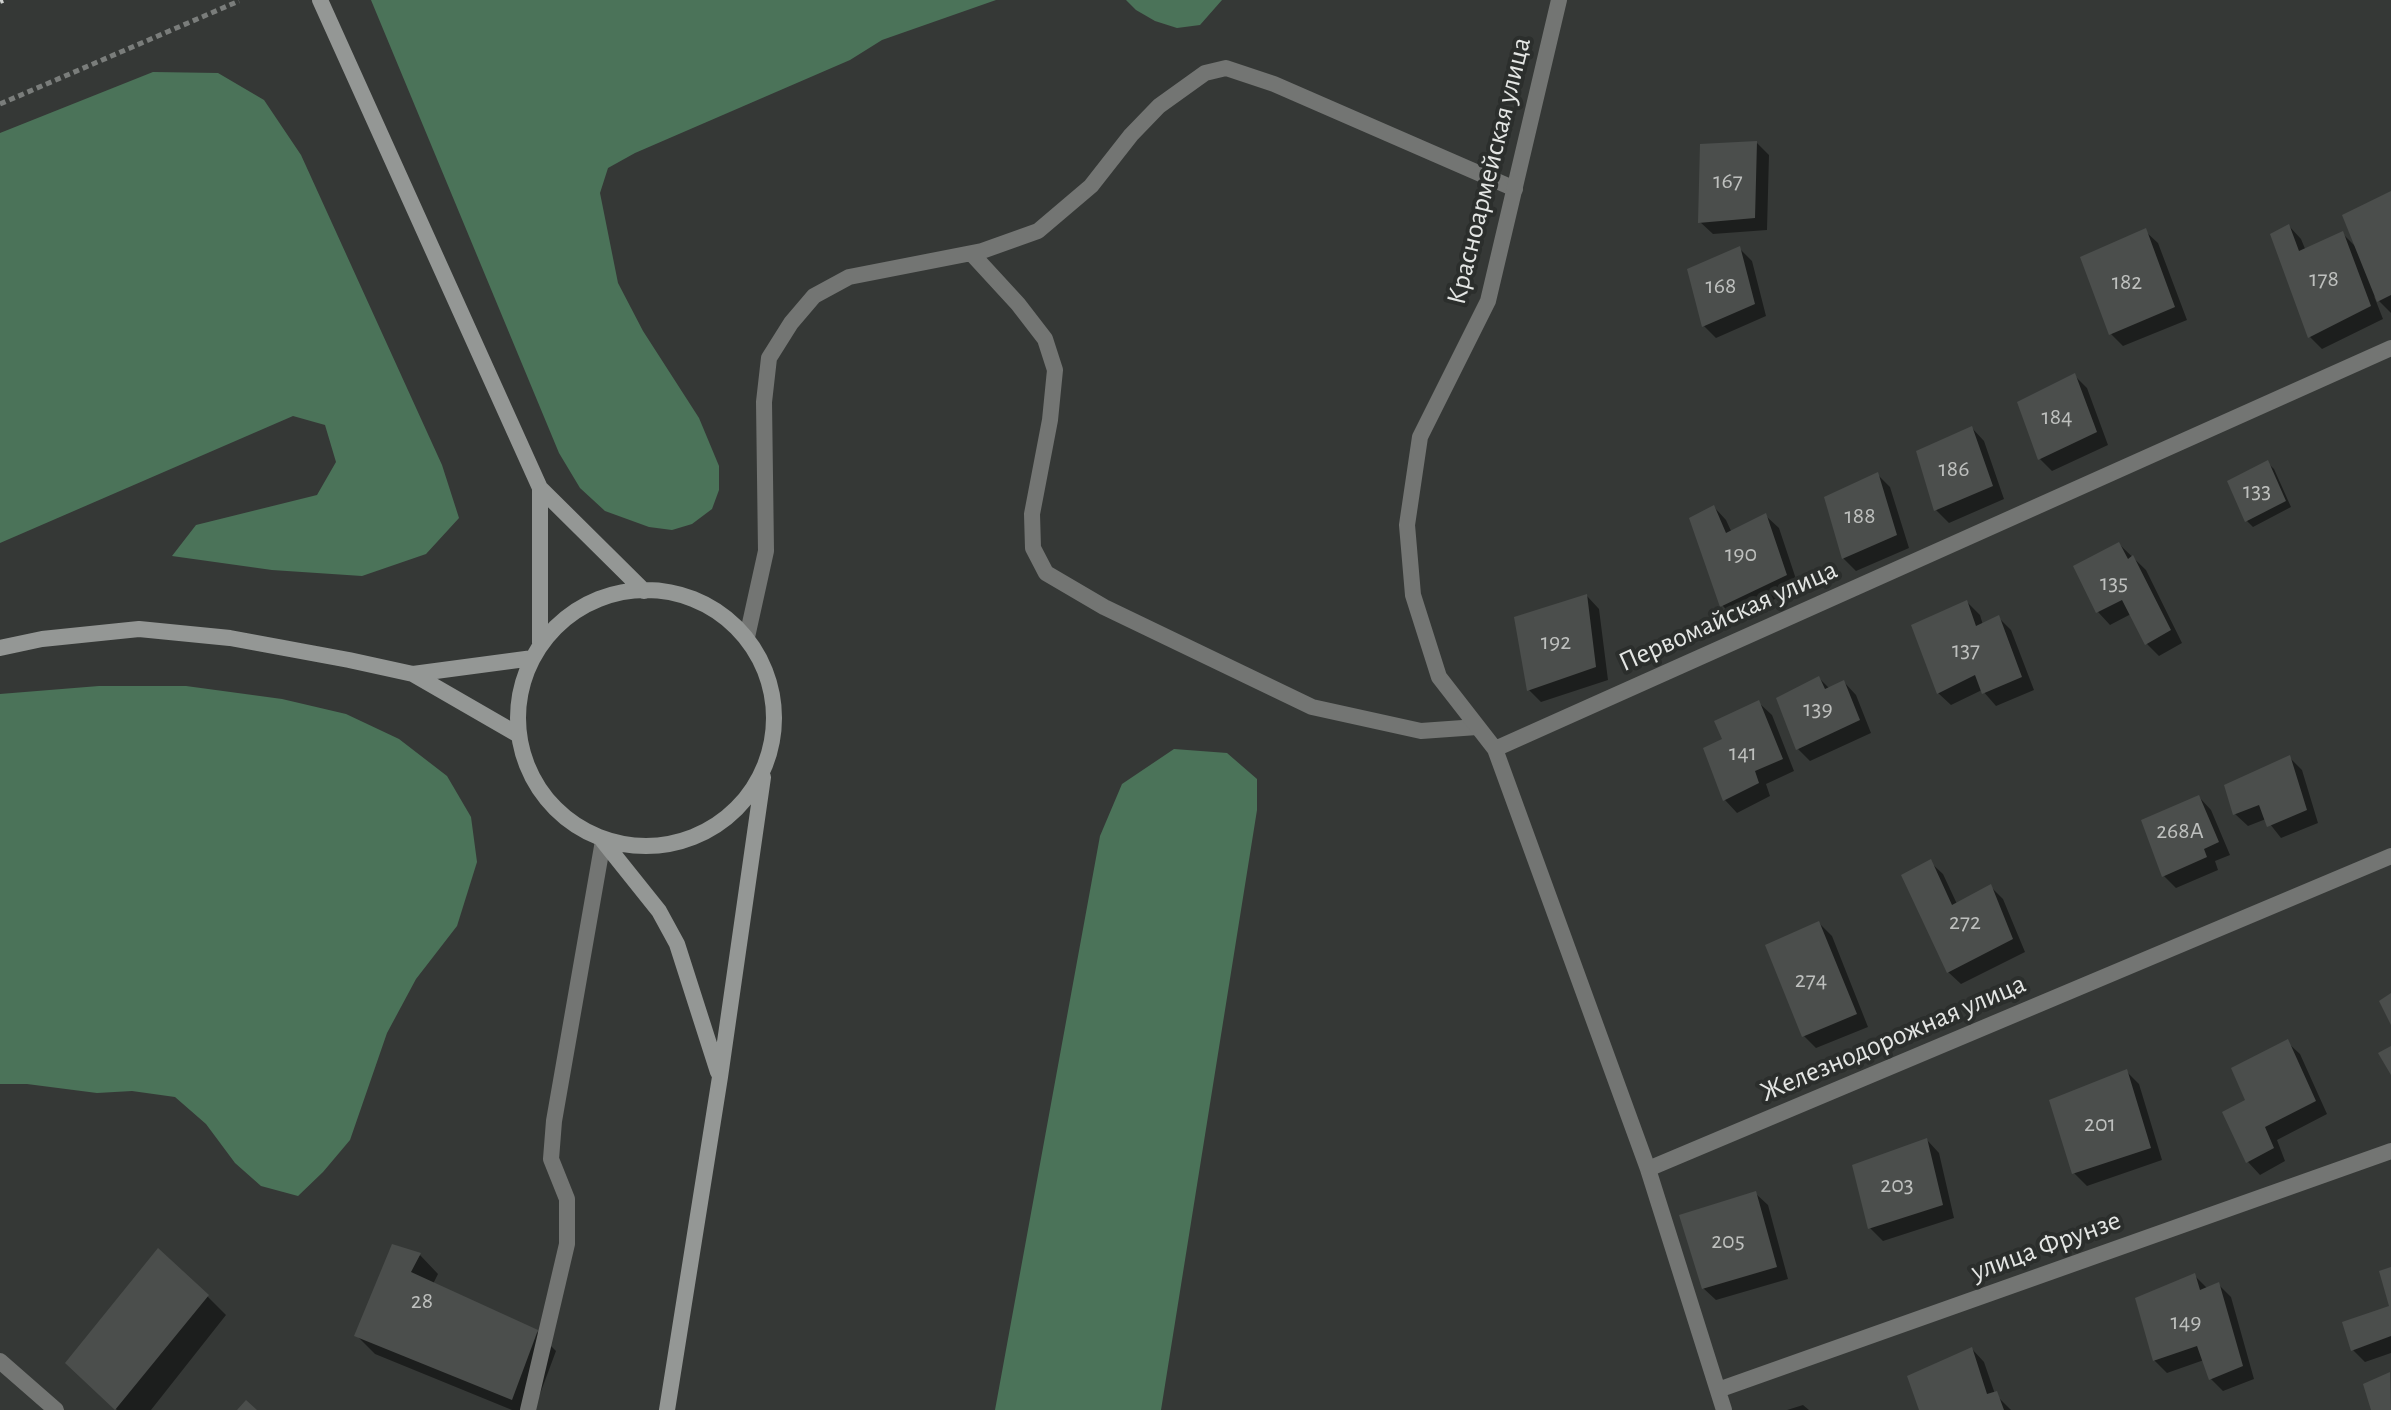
<!DOCTYPE html>
<meta charset="utf-8">
<style>
body{margin:0}
canvas{display:block;background:#353836}
</style>
<canvas width="2391" height="1410"></canvas>
<script>
const context = document.querySelector('canvas').getContext('2d');
context.lineJoin = 'round';
function fill(path, color) { context.fillStyle = color; context.fill(path, 'evenodd'); }
const toPath = rows => new Path2D(rows.map(r => 'M' + r).join(''));
function stroke(path, color, width, dash) { context.strokeStyle = color; context.lineWidth = width; context.lineCap = dash ? 'butt' : 'round'; context.setLineDash(dash || []); context.stroke(path); }
function label(font, color, halo, rows, align = 'center') {
  context.font = font + ' "Alegreya Sans",sans-serif'; context.lineWidth = 8; context.setLineDash([]); context.textBaseline = 'middle'; context.strokeStyle = halo; context.fillStyle = color; for (const [text, x, y, turn = 0] of rows) {
    context.save(); context.translate(x, y); context.rotate((+turn || 0) * Math.PI / 180); context.textAlign = isNaN(turn) ? turn : align; if (halo) context.strokeText(text, 0, 0); context.fillText(text, 0, 0); context.restore();
  }
}
fill(toPath([
 [371,0,996,0,882,40,850,60,635,153,608,168,600,193,618,283,643,331,699,418,719,466,719,490,712,509,692,524,672,530,649,527,605,511,580,488,559,453],
 [1126,0,1222,0,1200,25,1177,28,1155,21,1136,10],
 [153,72,218,73,264,100,301,155,442,465,459,518,426,554,362,576,272,570,172,556,196,525,317,495,336,462,325,425,293,416,0,543,0,133],
 [99,686,186,686,282,699,346,714,399,739,447,776,471,817,477,862,457,926,416,979,387,1033,350,1140,323,1172,298,1196,261,1186,235,1163,206,1124,175,1097,132,1091,97,1093,27,1084,0,1084,0,694],
 [1174,749,1227,753,1257,779,1257,810,1161,1410,995,1410,1100,836,1122,784]
]), '#4b7359');
fill(toPath([
 [1757,143,1769,155,1767,230,1713,234,1700,222],
 [2391,193,2391,313,2374,296,2383,319,2322,349,2310,337,2289,226,2301,239,2306,251,2343,234,2358,249],
 [2145,231,2158,243,2187,320,2123,346,2111,334],
 [1740,249,1752,261,1766,316,1716,338,1704,326],
 [2075,376,2087,388,2108,445,2052,471,2039,458],
 [1972,428,1984,441,2004,499,1949,523,1936,510,1918,453],
 [2268,463,2274,469,2291,507,2253,527,2247,521,2229,482],
 [1878,475,1890,487,1909,548,1856,571,1843,558],
 [1714,507,1726,520,1732,533,1766,516,1779,528,1799,588,1734,618,1722,605],
 [2119,544,2146,570,2182,643,2159,656,2147,644,2131,614,2110,625,2098,612],
 [1587,596,1599,609,1608,680,1541,702,1529,690],
 [1967,602,1980,615,1983,625,1998,617,2011,630,2034,690,1996,706,1982,690,1951,705,1938,693],
 [1819,678,1830,689,1844,682,1856,695,1871,733,1810,761,1798,749],
 [1759,703,1772,715,1794,771,1766,784,1770,796,1737,813,1725,800,1706,749,1724,740],
 [2289,757,2302,770,2318,823,2281,838,2266,819,2248,826,2235,814],
 [2199,797,2211,810,2230,855,2215,861,2218,870,2176,888,2164,876],
 [1930,862,1943,874,1957,904,1991,887,2003,899,2025,952,1961,984,1948,972],
 [1819,923,1832,936,1868,1027,1816,1048,1804,1036],
 [2287,1042,2300,1054,2327,1114,2277,1140,2285,1161,2260,1175,2248,1162,2224,1113,2248,1101],
 [2127,1072,2139,1084,2162,1160,2087,1186,2074,1173],
 [1927,1140,1939,1153,1954,1218,1883,1241,1870,1228],
 [1755,1193,1768,1205,1788,1279,1716,1300,1703,1288],
 [420,1255,438,1274,433,1284,537,1332,556,1351,534,1410,512,1410,375,1354,357,1336],
 [2195,1276,2208,1289,2218,1284,2231,1297,2254,1379,2223,1391,2210,1378,2204,1360,2167,1373,2154,1360],
 [207,1296,226,1315,151,1410,117,1410,68,1362],
 [2391,1307,2391,1353,2365,1362,2353,1350],
 [1972,1349,1984,1362,1995,1394,2011,1410,1921,1410],
 [1803,1405,1809,1410,1787,1410]
]), '#0007');
fill(toPath([
 [1757,141,1755,218,1698,223,1700,144],
 [2391,191,2391,295,2377,302,2342,215],
 [2289,224,2299,251,2343,231,2371,306,2308,338,2270,234],
 [2146,228,2175,307,2109,335,2080,257],
 [1740,246,1755,304,1702,327,1687,269],
 [2075,373,2097,432,2038,460,2017,402],
 [1972,426,1993,486,1934,511,1916,451],
 [2268,460,2286,501,2245,522,2227,481],
 [1878,472,1897,535,1842,559,1824,497],
 [1714,505,1726,533,1766,513,1787,575,1720,607,1689,518],
 [2119,542,2128,559,2133,555,2171,630,2145,645,2122,600,2096,613,2073,566],
 [1587,594,1596,667,1527,691,1514,617],
 [1967,600,1976,626,1999,615,2022,677,1982,694,1975,675,1937,694,1911,625],
 [1819,676,1825,689,1844,680,1860,720,1796,750,1776,698],
 [1759,700,1783,759,1755,771,1759,783,1723,801,1703,748,1722,739,1714,721],
 [2290,755,2307,810,2267,827,2259,805,2233,815,2224,785],
 [2199,795,2219,842,2204,849,2207,857,2162,877,2141,820],
 [1931,859,1952,905,1991,884,2013,939,1947,973,1901,875],
 [1819,921,1857,1014,1802,1037,1765,945],
 [2391,993,2391,1025,2379,1001],
 [2288,1039,2316,1101,2265,1127,2274,1148,2246,1163,2222,1112,2245,1100,2231,1068],
 [2391,1046,2391,1075,2378,1053],
 [2127,1069,2151,1148,2072,1174,2049,1100],
 [1927,1138,1943,1205,1868,1229,1852,1165],
 [1756,1191,1777,1267,1702,1289,1679,1215],
 [392,1244,421,1253,411,1272,538,1330,512,1400,354,1336],
 [158,1248,209,1295,115,1410,65,1363],
 [2391,1267,2391,1336,2351,1351,2342,1322,2389,1306,2379,1271],
 [2195,1273,2200,1290,2219,1282,2243,1366,2209,1380,2197,1346,2153,1361,2135,1298],
 [1972,1347,1987,1394,1997,1391,2004,1410,1919,1410,1907,1376],
 [2390,1372,2391,1410,2371,1410,2363,1384],
 [246,1400,257,1410,237,1410]
]), '#4b4e4c');
stroke(toPath([
 [0,104,239,1]
]), '#7a7d7b', 5, [6, 4]);
stroke(toPath([
 [972,254,1018,304,1045,339,1055,370,1050,420,1032,514,1033,548,1046,573,1104,607,1312,707,1421,731,1477,727],
 [747,637,766,551,764,402,769,358,791,323,814,296,849,277,982,251,1038,231,1091,186,1131,135,1159,106,1205,73,1226,68,1274,84,1515,189],
 [0,1361,56,1410],
 [528,1410,567,1244,567,1199,551,1159,554,1121,603,841]
]), '#737573', 16);
stroke(toPath([
 [1495,749,1439,677,1413,595,1407,525,1420,437,1488,301,1559,0],
 [1648,1169,1495,749,2391,348],
 [1718,1390,2391,1151],
 [1724,1410,1648,1169,2391,856]
]), '#737573', 16);
stroke(toPath([
 [320,0,540,488,644,591],
 [540,488,540,643],
 '518 718a128 128 0 1 1 256 0a128 128 0 1 1-256 0Z',
 [0,648,42,639,139,629,230,638,349,660,413,674,517,734],
 [413,674,533,658],
 [603,841,659,911,677,944,718,1072],
 [667,1410,720,1077,763,777]
]), '#949795', 16);
stroke(toPath([
 [0,1,3,0]
]), '#cfd1cf', 6, [16, 8]);
label('24px', '#bec0be', null, [
 ["167",1728,181],
 ["178",2324,279],
 ["182",2127,282],
 ["168",1721,286],
 ["184",2057,417],
 ["186",1954,469],
 ["133",2257,491],
 ["188",1860,516],
 ["190",1741,554],
 ["135",2114,583],
 ["192",1556,642],
 ["137",1966,650],
 ["139",1818,709],
 ["141",1743,753],
 ["268А",2180,831],
 ["272",1965,922],
 ["274",1811,980],
 ["201",2100,1124],
 ["203",1897,1185],
 ["205",1728,1241],
 ["28",422,1301],
 ["149",2186,1322]
]);
label('28px', '#e4e6e4', '#2b2e2c', [
 ["Красноармейская улица",1489,171,-76],
 ["Первомайская улица",1728,616,-24],
 ["Железнодорожная улица",1893,1038,-23],
 ["улица Фрунзе",2046,1246,-20]
]);
</script>
